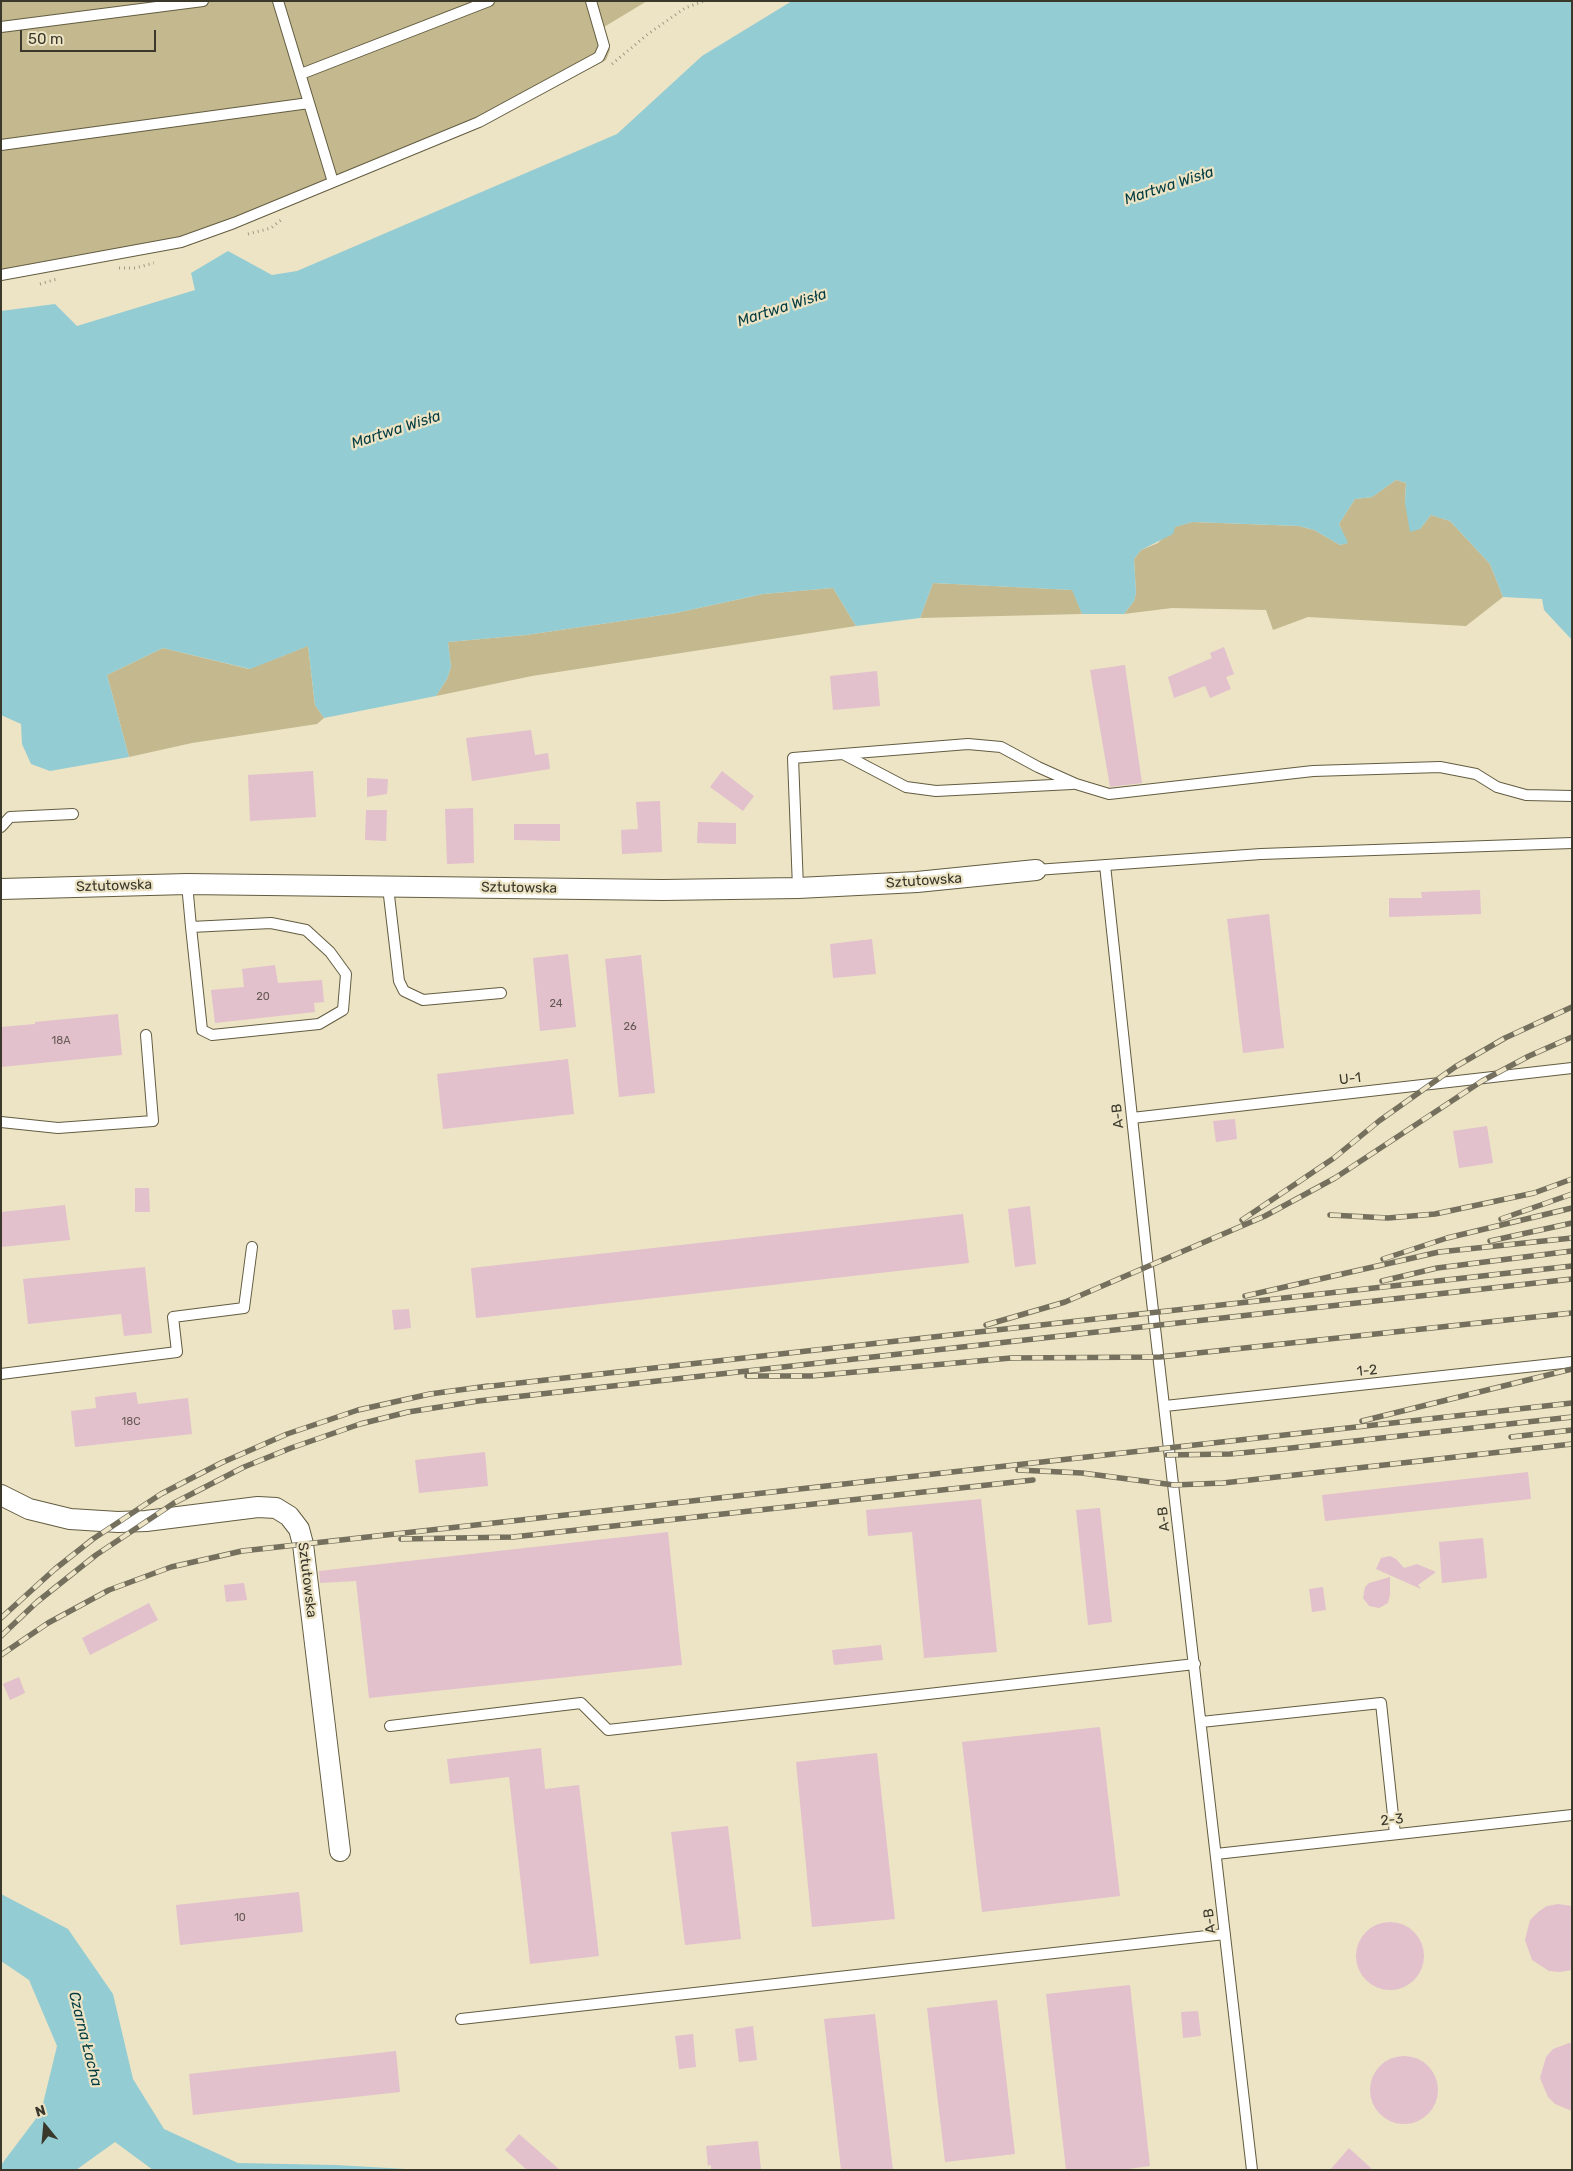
<!DOCTYPE html>
<meta charset="utf-8">
<style>
body{margin:0}
#map{position:relative;width:1573px;height:2171px;overflow:hidden;background:#ece4c5;font-family:Rubik,sans-serif}
canvas{display:block}
.frame{position:absolute;inset:0;border:2px solid #3a372b;pointer-events:none}
.north{position:absolute;left:20px;top:2101px;width:50px;height:50px;-webkit-text-stroke:4px #ece4c5;paint-order:stroke;rotate:343deg;font-size:14px;font-weight:700;line-height:20px;text-align:center;color:#3a372b}
.north::after{content:'';display:block;margin:auto;width:18px;height:22px;background:#3a372b;clip-path:polygon(50% 0,100% 100%,50% 72%,0 100%)}
.scale{position:absolute;left:20px;top:30px;width:136px;height:22px;box-sizing:border-box;border:2px solid #3a372b;border-top:0;padding-left:6px;font-size:15px;line-height:18px;white-space:nowrap;color:#3a372b;-webkit-text-stroke:4px #ece4c5;paint-order:stroke}
</style>
<div id="map">
<canvas width="1573" height="2171"></canvas>
<div class="frame"></div>
<div class="north">N</div>
<div class="scale">50 m</div>
</div>
<script>
const context = document.querySelector('canvas').getContext('2d');
context.lineJoin = 'round';
function fill(path, color) { context.fillStyle = color; context.fill(path, 'evenodd'); }
const toPath = rows => new Path2D(rows.map(r => 'M' + r).join(''));
function stroke(path, color, width, dash) { context.strokeStyle = color; context.lineWidth = width; context.lineCap = dash ? 'butt' : 'round'; context.setLineDash(dash || []); context.stroke(path); }
function label(font, color, halo, rows, align = 'center') {
  context.font = font + ' Rubik,sans-serif'; context.lineWidth = 4.5; context.setLineDash([]); context.textBaseline = 'middle'; context.strokeStyle = halo; context.fillStyle = color; for (const [text, x, y, turn = 0] of rows) {
    context.save(); context.translate(x, y); context.rotate((+turn || 0) * Math.PI / 180); context.textAlign = isNaN(turn) ? turn : align; if (halo) context.strokeText(text, 0, 0); context.fillText(text, 0, 0); context.restore();
  }
}
fill(toPath([
 [1,1,647,1,604,27,610,50,606,60,472,131,185,247,1,279],
 [1396,480,1406,483,1405,503,1420,529,1431,515,1450,521,1490,564,1503,597,1466,626,1308,617,1273,630,1266,610,1172,608,1124,614,1134,601,1136,593,1134,559,1141,550,1158,543,1174,527,1193,522,1299,526,1314,530,1340,545,1347,543,1339,524,1355,499,1372,497],
 [933,583,1073,590,1082,614,920,618],
 [833,588,856,626,532,676,436,696,447,679,451,667,448,642,526,635,676,613,763,594],
 [308,646,315,705,324,718,317,724,192,743,129,757,107,675,163,648,249,669]
]), '#c3b88e');
fill(toPath([
 [792,1,1572,1,1572,640,1544,610,1542,599,1503,597,1490,564,1450,521,1431,515,1420,529,1410,532,1405,503,1406,483,1396,480,1372,497,1355,499,1339,524,1348,543,1340,545,1314,530,1299,526,1193,522,1175,527,1173,534,1141,550,1134,559,1136,593,1134,601,1124,614,1082,614,1072,590,933,583,920,618,856,626,833,588,763,594,676,613,526,635,448,642,451,667,447,679,436,696,324,718,315,705,308,646,250,669,163,648,107,675,129,757,50,771,31,764,22,744,21,724,1,715,1,311,55,304,77,326,195,290,191,273,228,251,272,275,297,271,617,134,702,56],
 [1,1894,68,1929,113,1994,133,2079,164,2129,238,2163,336,2165,423,2170,153,2170,115,2142,76,2170,1,2170,1,2165,41,2112,57,2046,29,1980,1,1961]
]), '#94ccd3');
fill(toPath([
 [1224,647,1234,674,1226,677,1231,689,1210,698,1205,686,1174,698,1168,677,1212,658,1210,653],
 [1125,665,1142,783,1110,787,1090,670],
 [877,671,880,706,833,710,830,676],
 [531,730,535,755,548,753,550,769,472,781,466,738],
 [313,771,316,817,250,821,248,775],
 [722,771,754,796,743,811,710,787],
 [367,778,388,779,387,794,367,797],
 [660,801,662,852,622,854,621,830,638,829,636,802],
 [473,808,474,863,447,864,445,809],
 [366,810,387,810,386,841,365,840],
 [698,822,736,823,736,844,697,843],
 [514,824,560,824,560,841,514,840],
 [1480,890,1481,914,1389,917,1389,898,1422,898,1421,892],
 [1269,914,1284,1048,1243,1053,1227,919],
 [872,939,876,974,833,978,830,944],
 [568,954,576,1027,540,1031,533,958],
 [641,955,655,1093,619,1097,605,959],
 [275,965,278,983,322,980,324,1002,314,1003,315,1012,215,1023,211,990,244,987,242,969],
 [118,1014,122,1055,1,1067,1,1027,35,1024,35,1022],
 [568,1059,574,1114,443,1129,437,1074],
 [1235,1119,1237,1139,1216,1142,1213,1121],
 [1487,1126,1493,1163,1459,1168,1453,1131],
 [135,1188,149,1188,150,1212,135,1212],
 [65,1205,70,1240,1,1247,1,1212],
 [1030,1206,1036,1264,1015,1267,1008,1209],
 [963,1214,969,1263,476,1318,471,1268],
 [145,1267,152,1333,124,1336,121,1314,28,1324,23,1279],
 [409,1309,411,1328,394,1330,392,1310],
 [136,1392,138,1404,188,1398,192,1434,75,1447,71,1411,96,1408,95,1397],
 [485,1452,488,1486,419,1493,415,1460],
 [1528,1472,1531,1499,1325,1521,1322,1495],
 [981,1499,997,1652,924,1658,912,1532,868,1536,866,1510],
 [1100,1508,1112,1622,1088,1625,1076,1510],
 [668,1532,682,1665,369,1698,356,1581,320,1583,319,1571],
 [1483,1538,1487,1578,1442,1583,1439,1542],
 [1390,1556,1396,1559,1404,1568,1417,1564,1436,1572,1418,1585,1421,1589,1376,1569,1381,1558],
 [1390,1577,1390,1595,1388,1603,1379,1608,1369,1606,1363,1598,1365,1587,1369,1583],
 [244,1583,247,1600,226,1602,224,1585],
 [1323,1587,1326,1610,1312,1612,1309,1589],
 [149,1603,158,1620,90,1655,82,1638],
 [881,1645,883,1660,834,1665,832,1650],
 [19,1677,25,1693,10,1700,3,1684],
 [1100,1727,1120,1896,982,1912,962,1742],
 [541,1748,545,1789,579,1785,599,1956,530,1964,509,1777,450,1784,447,1759],
 [877,1753,895,1919,812,1927,796,1762],
 [728,1826,741,1939,685,1945,671,1832],
 [299,1892,303,1932,180,1945,176,1905],
 [1558,1904,1572,1906,1572,1970,1560,1972,1549,1971,1532,1960,1525,1940,1530,1920,1538,1912,1547,1906],
 '1356 1956a34 34 0 1 1 68 0a34 34 0 1 1-68 0Z',
 [1130,1985,1150,2166,1121,2170,1066,2170,1046,1994],
 [997,2000,1015,2154,945,2162,927,2008],
 [1198,2011,1201,2036,1183,2038,1181,2012],
 [875,2014,893,2170,841,2170,824,2019],
 [753,2026,757,2060,739,2062,735,2029],
 [693,2034,696,2067,679,2069,675,2036],
 [1572,2042,1572,2111,1555,2104,1548,2097,1540,2078,1546,2057,1553,2049],
 [396,2051,400,2092,193,2115,189,2074],
 '1370 2090a34 34 0 1 1 68 0a34 34 0 1 1-68 0Z',
 [519,2134,560,2170,527,2170,505,2150],
 [758,2141,761,2170,711,2170,711,2165,708,2166,706,2146],
 [1349,2148,1373,2170,1330,2170]
]), '#e2c0cc');
const service = toPath([
 [278,1,333,182],
 [1,27,203,1],
 [301,74,489,1],
 [1,145,309,103],
 [1,275,181,242,234,223,479,122,599,57,604,46,591,1],
 [843,754,906,787,936,791,1072,784],
 [1,827,10,817,73,814],
 [1105,865,1148,1267,1252,2170],
 [1036,870,1261,854,1572,843],
 [187,884,190,916,191,927,202,1030,212,1035,319,1024,343,1010,346,974,330,952,306,930,271,923,191,927],
 [388,887,399,981,404,991,423,1000,501,993],
 [798,888,793,758,968,744,1001,747,1038,767,1076,784,1109,794,1313,771,1440,767,1476,774,1497,787,1526,795,1572,796],
 [1132,1118,1572,1068],
 [1,1122,58,1128,153,1121,146,1035],
 [1,1374,177,1352,173,1317,244,1308,252,1247],
 [1165,1406,1572,1362],
 [1201,1722,1381,1703,1395,1834],
 [390,1726,581,1703,608,1730,1195,1664],
 [1216,1854,1572,1815],
 [461,2019,1225,1934]
]);
const minor = toPath([
 [1,889,187,884,663,890,798,888,917,882,1036,870],
 [1,1495,29,1509,70,1519,118,1522,146,1521,258,1507,276,1508,289,1516,299,1529,303,1544,340,1851]
]);
stroke(service, '#635c41', 12);
stroke(minor, '#635c41', 22);
stroke(toPath([
 [612,64,648,34,685,8,704,1],
 [248,234,271,228,281,220],
 [119,268,135,268,154,263],
 [40,284,57,279]
]), '#a09a83', 3, [1, 4]);
stroke(service, '#fff', 10);
stroke(minor, '#fff', 20);
const rail = toPath([
 [1330,1215,1388,1218,1435,1214,1534,1193,1572,1179],
 [1501,1219,1572,1194],
 [1242,1220,1334,1158,1379,1121,1455,1067,1505,1038,1572,1007],
 [1490,1241,1572,1223],
 [1383,1259,1447,1238,1572,1208],
 [1382,1281,1437,1268,1572,1251],
 [1245,1296,1439,1252,1572,1238],
 [986,1325,1065,1302,1265,1216,1335,1178,1482,1081,1529,1056,1572,1037],
 [747,1376,811,1376,1011,1358,1160,1357,1572,1313],
 [483,1387,1572,1266],
 [1362,1421,1572,1369],
 [1511,1437,1572,1430],
 [1167,1455,1230,1454,1282,1449,1572,1417],
 [1018,1470,1082,1473,1174,1485,1223,1483,1572,1444],
 [401,1539,513,1537,1033,1480],
 [1,1618,55,1569,93,1539,161,1494,221,1463,287,1434,358,1410,430,1394,488,1386],
 [1,1636,37,1602,96,1555,174,1503,244,1467,291,1448,360,1424,408,1412,478,1401,1572,1279],
 [1,1655,48,1623,109,1590,171,1567,242,1551,1572,1403]
]);
stroke(rail, '#75705e', 5.5);
stroke(rail, '#ece4c5', 4, [11]);
label('11px', '#645953', null, [
 ["20",263,997],
 ["24",556,1004],
 ["26",630,1027],
 ["18A",61,1041],
 ["18C",131,1422],
 ["10",240,1918]
]);
label('14px', '#3a372b', '#ece4c5', [
 ["Sztutowska",924,881,-4],
 ["Sztutowska",114,886,-2],
 ["Sztutowska",519,888,1],
 ["U-1",1350,1079,-6],
 ["A-B",1118,1116,-96],
 ["1-2",1367,1371,-6],
 ["A-B",1164,1519,-96],
 ["Sztutowska",307,1580,83],
 ["2-3",1392,1820,-6],
 ["A-B",1210,1921,-97]
]);
label('italic 15px', '#033b41', '#ece4c5', [
 ["Martwa Wisła",1169,186,-18],
 ["Martwa Wisła",782,308,-18],
 ["Martwa Wisła",396,430,-18],
 ["Czarna Łacha",85,2039,76]
]);
</script>
